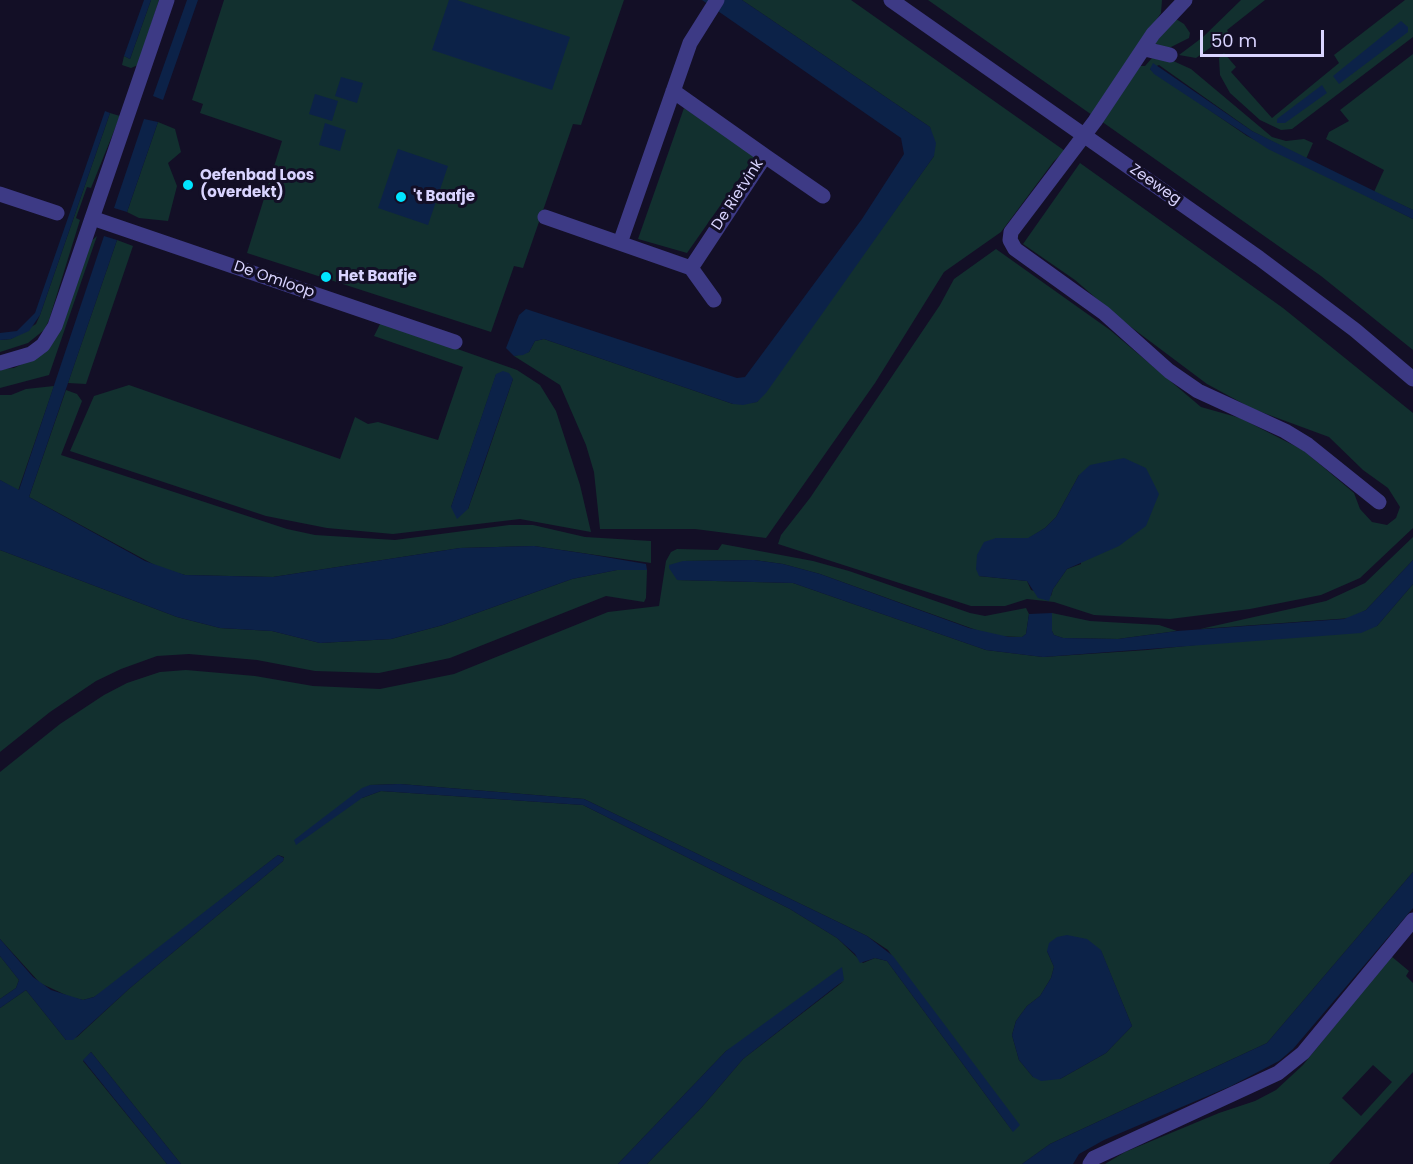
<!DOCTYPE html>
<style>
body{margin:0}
#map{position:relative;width:1413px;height:1164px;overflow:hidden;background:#130f26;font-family:Poppins,sans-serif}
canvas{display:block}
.scale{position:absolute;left:1200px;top:30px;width:124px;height:27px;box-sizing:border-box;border:3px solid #d9d4ff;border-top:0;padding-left:8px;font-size:18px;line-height:21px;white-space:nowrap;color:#d9d4ff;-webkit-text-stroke:4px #130f26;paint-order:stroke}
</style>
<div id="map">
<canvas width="1413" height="1164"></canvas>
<div class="scale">50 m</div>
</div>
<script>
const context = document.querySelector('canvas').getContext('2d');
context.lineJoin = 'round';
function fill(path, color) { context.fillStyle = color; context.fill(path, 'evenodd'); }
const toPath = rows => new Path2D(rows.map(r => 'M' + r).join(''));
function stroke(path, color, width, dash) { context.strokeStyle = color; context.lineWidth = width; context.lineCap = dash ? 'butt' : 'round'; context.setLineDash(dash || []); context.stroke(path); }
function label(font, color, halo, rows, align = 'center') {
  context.font = font + ' Poppins,sans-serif'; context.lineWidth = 6; context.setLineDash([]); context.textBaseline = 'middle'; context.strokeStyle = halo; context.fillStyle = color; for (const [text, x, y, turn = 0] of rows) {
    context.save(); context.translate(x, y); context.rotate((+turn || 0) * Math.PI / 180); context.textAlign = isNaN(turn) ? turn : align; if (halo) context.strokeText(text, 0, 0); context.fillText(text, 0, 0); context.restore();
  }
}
fill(toPath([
 [151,0,159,0,138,65,131,68,122,65,124,56,130,59],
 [224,0,624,0,581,125,573,124,523,268,514,266,491,332,247,253,282,141,200,113,203,104,192,100],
 [742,0,851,0,1065,151,1054,161,1001,232,944,272,875,383,766,538,695,529,600,529,594,472,586,445,560,385,514,356,529,352,535,341,544,339,733,404,757,402,934,156,930,127],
 [928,0,1162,0,1161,13,1092,115],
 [1241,0,1265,0,1227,30,1229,34,1196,58,1179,55,1203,37],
 [1405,0,1413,0,1413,37,1292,129,1281,130,1260,120,1230,93,1220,75,1219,58,1224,53,1236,67,1231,72,1272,118,1339,63,1334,55],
 [1176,19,1184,24,1190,33,1189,38,1167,49,1154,43],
 [1413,54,1413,210,1374,192,1384,170,1326,139,1329,132,1349,121,1340,110],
 [1152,58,1171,60,1191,69,1272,137,1286,141,1304,139,1313,143,1306,159,1252,131,1159,65,1150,69,1247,136,1413,219,1413,350,1321,276,1101,121,1140,66,1145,66],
 [684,108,755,156,687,253,638,239],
 [110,113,120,116,91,188,87,187,76,218,80,220,49,320,44,330,28,343,0,352,0,340,11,339,36,324,40,315],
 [158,122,175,129,181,152,168,163,177,186,168,221,139,218,127,212],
 [1080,163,1283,308,1413,413,1413,528,1360,578,1321,595,1250,609,1170,619,1094,615,1054,602,1027,599,1005,606,971,606,778,544,781,535,810,498,940,305,954,279,996,249,1110,330,1201,407,1240,418,1303,450,1354,493,1360,509,1372,522,1387,525,1396,518,1400,507,1388,488,1363,470,1329,437,1253,409,1207,384,1119,318,1075,280,1023,244],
 [1079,475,1081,564,1067,569,1053,589,1051,596,1031,590,1027,581,979,576,996,538,1029,538,1045,528,1056,517],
 [97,236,49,375,0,388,0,369,14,368,35,358,90,242],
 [117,240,133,246,86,384,68,383],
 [381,322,517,370,540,385,556,411,580,485,591,532,520,519,393,534,327,528,266,516,70,451,94,396,129,385,340,459,355,417,368,424,378,422,438,440,463,367,374,336],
 [496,375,513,379,482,470,468,509,451,507],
 [54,386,18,491,0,480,0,395,11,395,26,389],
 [66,390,77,394,82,401,61,455,287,529,315,535,395,540,509,525,533,525,585,537,651,541,651,563,534,546,460,548,273,577,185,575,162,569,29,497],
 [1413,537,1413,560,1366,610,1351,618,1200,629,1326,601,1365,583],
 [722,544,813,561,849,571,970,613,985,616,1026,608,1029,614,1026,634,1022,637,993,636,820,574,783,564,754,560,684,561,677,580,793,583,986,650,1043,657,1147,650,1377,626,1413,584,1413,872,1267,1043,1050,1144,1022,1164,647,1164,702,1107,743,1059,844,981,726,1051,618,1164,181,1164,91,1052,83,1061,167,1164,0,1164,0,1008,26,990,66,1040,77,1037,130,988,283,861,284,857,278,855,107,989,94,997,83,1000,70,997,40,983,0,939,0,772,60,724,104,695,127,683,160,672,186,670,255,676,313,686,380,689,454,674,608,612,659,606,666,561,671,552,677,549,718,550],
 [400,784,584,799,867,936,888,950,1013,1132,887,961,875,958,863,963,837,938,790,909,583,805,381,791,362,798,370,785],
 [1047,951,1101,951,1132,1026,1106,1053,1060,1079,1033,1077,1019,1060,1012,1035,1016,1021,1027,1006,1040,996,1051,978,1054,967],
 [0,550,177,617,220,628,272,631,320,643,391,639,443,625,572,579,617,570,647,570,646,598,644,602,606,596,450,658,379,673,315,671,257,660,189,654,157,656,121,669,96,681,50,712,0,752],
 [1052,613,1090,621,1159,625,1177,631,1118,639,1063,638,1054,635,1052,631],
 [0,956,19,980,16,988,0,999],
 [1391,956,1409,971,1406,976,1413,983,1413,1072,1329,1164,1105,1164,1125,1152,1219,1113,1255,1101,1276,1090,1303,1065],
 [1373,1065,1392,1082,1361,1116,1342,1098]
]), '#12302f');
fill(toPath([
 [144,0,151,0,130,59,124,56],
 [187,0,198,0,163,100,153,96],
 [449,0,457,0,570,37,552,90,432,50],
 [702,0,742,0,930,127,936,143,934,156,766,393,757,402,743,405,733,404,544,339,535,341,529,352,523,355,514,356,506,348,519,315,526,309,737,378,745,377,862,219,904,154,901,138],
 [1401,21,1408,27,1408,32,1339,84,1333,76],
 [1153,63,1252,131,1413,210,1413,219,1268,149,1154,74,1150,69],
 [341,77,363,83,357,103,335,96],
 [1322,85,1327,93,1285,123,1277,123,1277,119],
 [315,94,338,101,332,121,309,114],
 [105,111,110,113,40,315,29,331,11,339,0,340,0,333,17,331,35,313],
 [144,119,158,122,127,212,114,208],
 [325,123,346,130,340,151,319,145],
 [398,149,448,166,428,225,378,208],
 [104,236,117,240,29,497,145,561,185,575,273,577,460,548,534,546,588,554,646,564,647,570,617,570,572,579,443,625,391,639,320,643,272,631,220,628,177,617,0,550,0,480,19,490],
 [503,371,509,373,513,379,468,509,457,519,451,507,496,374],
 [1124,458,1146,468,1159,494,1146,526,1119,546,1067,569,1053,589,1049,601,1038,598,1027,581,979,576,976,569,977,555,984,542,996,538,1028,538,1045,528,1056,517,1079,475,1090,465],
 [754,560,783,564,820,574,969,628,1009,637,1022,637,1026,634,1029,614,1052,613,1052,631,1054,635,1063,638,1118,639,1177,631,1344,619,1366,610,1413,560,1413,584,1377,626,1361,633,1043,657,986,650,793,583,677,580,669,568,669,565,683,561],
 [400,784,584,799,867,936,893,956,1020,1125,1013,1132,887,961,875,958,860,963,855,954,837,938,790,909,583,805,381,791,362,798,296,845,294,840,362,788,370,785],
 [278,855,284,858,283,861,130,988,73,1040,66,1040,26,990,0,1008,0,999,16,988,19,980,0,956,0,939,33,977,51,990,83,1000,94,997],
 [1413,872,1413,908,1293,1049,1279,1061,1231,1086,1104,1140,1079,1154,1073,1164,1022,1164,1050,1144,1267,1043],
 [1067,935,1087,939,1101,950,1132,1026,1106,1053,1060,1079,1041,1081,1033,1077,1019,1060,1012,1035,1016,1021,1027,1006,1040,996,1051,978,1054,967,1047,951,1049,943,1057,937],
 [842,967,844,980,743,1059,702,1107,647,1164,618,1164,726,1051],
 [91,1052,181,1164,167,1164,83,1060]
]), '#0c2248');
stroke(toPath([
 [891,0,1259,258,1355,330,1413,379],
 [1185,0,1153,34,1095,121,1011,232,1010,240,1015,249,1104,313,1169,371,1198,391,1285,431,1308,445,1379,502],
 [1145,49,1170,55],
 [765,156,823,196],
 [0,194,57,213],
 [545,217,691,268,765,156,673,91],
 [92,218,455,342],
 [620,243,690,43,717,0],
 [691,268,714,300],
 [0,363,31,354,43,345,55,326,167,0],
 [1090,1164,1094,1158,1278,1073,1303,1053,1413,920]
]), '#3d3a85', 15);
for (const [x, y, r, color] of [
 [188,185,6,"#00e5ff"],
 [401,197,6,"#00e5ff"],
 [326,277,6,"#00e5ff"]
]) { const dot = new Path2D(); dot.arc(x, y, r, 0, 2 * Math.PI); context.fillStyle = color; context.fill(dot); stroke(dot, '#130f26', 2); }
label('bold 15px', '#d9d4ff', '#130f26', [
 ["Oefenbad Loos",200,176],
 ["(overdekt)",200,193],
 ["'t Baafje",413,197],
 ["Het Baafje",338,277]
], 'left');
label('15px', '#d9d4ff', '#130f26', [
 ["Zeeweg",1155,185,35],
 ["De Rietvink",738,195,-57],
 ["De Omloop",274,280,19]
]);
</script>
